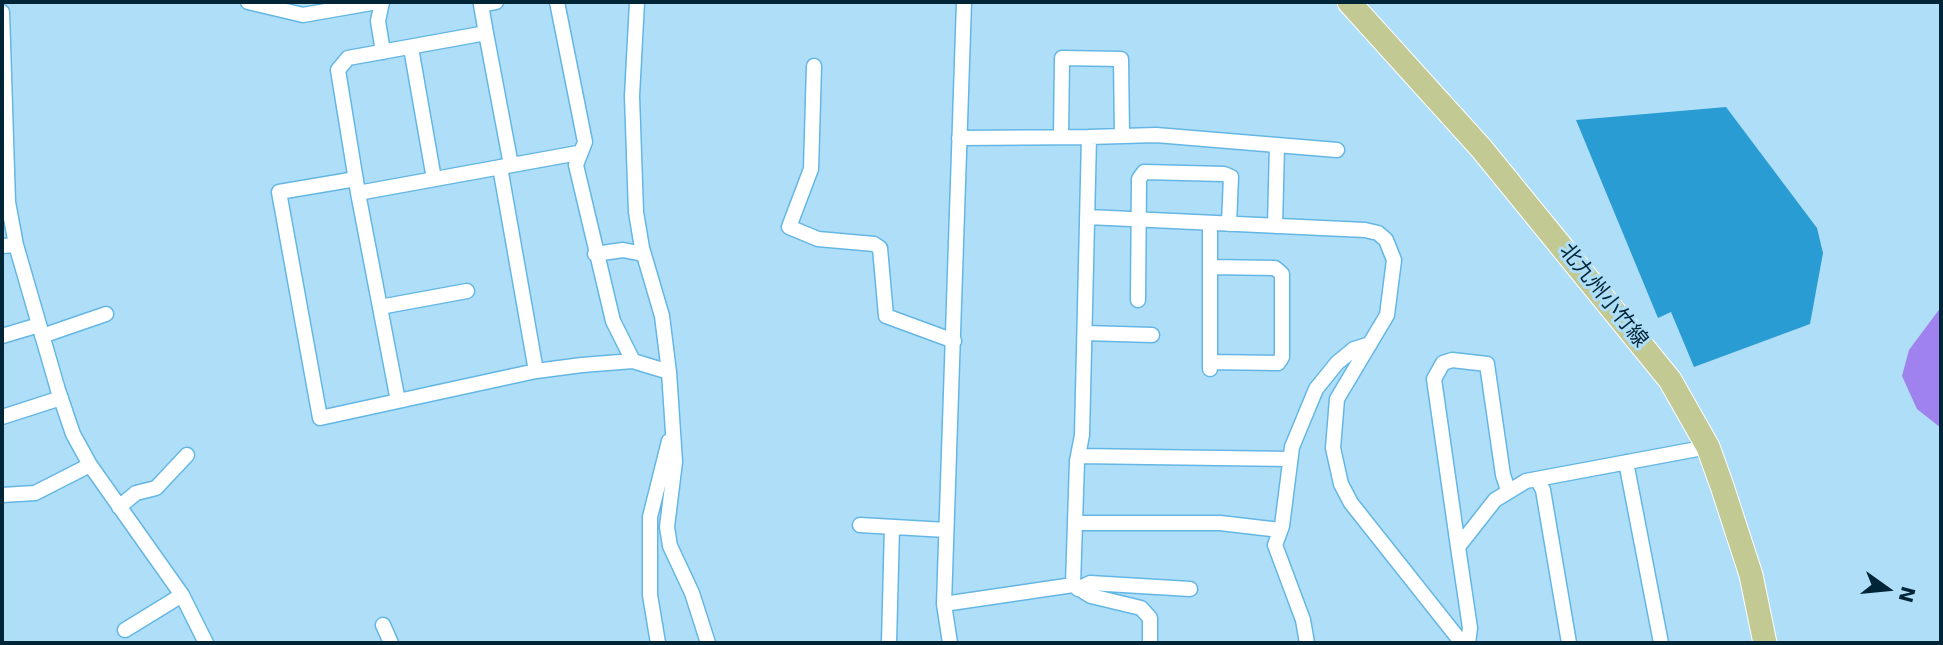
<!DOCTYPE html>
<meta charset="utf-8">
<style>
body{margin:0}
#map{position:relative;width:1943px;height:645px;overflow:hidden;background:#afdef9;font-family:"DejaVu Sans",sans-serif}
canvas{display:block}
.frame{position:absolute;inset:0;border:4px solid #002536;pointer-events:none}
.north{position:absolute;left:1852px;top:554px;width:70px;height:70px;-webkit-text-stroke:5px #afdef9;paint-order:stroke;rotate:105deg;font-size:19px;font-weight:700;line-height:28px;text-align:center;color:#002536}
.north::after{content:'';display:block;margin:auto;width:24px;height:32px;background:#002536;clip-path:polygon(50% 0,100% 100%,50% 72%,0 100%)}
</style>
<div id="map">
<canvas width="1943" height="645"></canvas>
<div class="frame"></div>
<div class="north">N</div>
</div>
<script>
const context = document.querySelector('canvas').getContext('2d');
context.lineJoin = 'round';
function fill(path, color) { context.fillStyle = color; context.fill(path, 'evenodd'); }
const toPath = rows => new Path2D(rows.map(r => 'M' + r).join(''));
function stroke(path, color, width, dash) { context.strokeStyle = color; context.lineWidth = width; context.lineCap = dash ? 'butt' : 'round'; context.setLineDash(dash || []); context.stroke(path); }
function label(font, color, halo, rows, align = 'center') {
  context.font = font + ' "DejaVu Sans","Noto Sans JP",sans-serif'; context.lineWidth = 6; context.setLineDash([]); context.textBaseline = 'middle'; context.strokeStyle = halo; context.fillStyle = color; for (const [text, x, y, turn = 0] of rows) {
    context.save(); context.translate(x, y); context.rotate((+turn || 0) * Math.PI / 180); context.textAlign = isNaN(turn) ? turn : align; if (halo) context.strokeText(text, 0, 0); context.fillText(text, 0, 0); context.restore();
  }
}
fill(toPath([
 [1941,307,1941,428,1917,409,1902,376,1909,350]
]), '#a082ef');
fill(toPath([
 [1726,107,1817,228,1823,253,1810,324,1694,367,1671,312,1658,318,1576,120]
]), '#299cd3');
const street = toPath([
 [248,2,303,15,377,2],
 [382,2,378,21,383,52],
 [496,2,481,5,486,33,348,58,338,70,358,193,578,153],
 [557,2,585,142,576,165,613,321,633,361],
 [637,2,632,96,636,212,642,248,662,316,669,372,675,462,667,527,670,546,692,593,708,643],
 [2,12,8,202,16,245,58,390,73,434,90,465,182,595,206,643],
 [486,33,511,165],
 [411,48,434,179],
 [814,66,811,169,789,227,818,239,874,244,880,248,886,316,954,341],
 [1061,137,1062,58,1121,59,1122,136],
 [1089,137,1156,135,1337,150],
 [959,138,1089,137,1082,435,1077,461,1073,585],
 [500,167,536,371],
 [356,179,279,192,320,418,536,371,582,365,633,361,669,372],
 [358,193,398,401],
 [1088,217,1365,230,1378,233,1386,240,1394,260,1387,315,1337,399,1333,448,1341,484,1351,503,1462,643],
 [1210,223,1210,369],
 [1275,226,1277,145],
 [2,246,16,245],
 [595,254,623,250,643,254],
 [1138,300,1139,179,1144,172,1224,174,1231,177,1229,224],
 [380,307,467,291],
 [1085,333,1152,335],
 [2,336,39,325],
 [42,336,106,314],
 [1210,362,1278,363,1282,357,1282,274,1275,268,1210,267],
 [2,417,61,398],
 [1078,456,1290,459],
 [1626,462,1661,643],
 [1537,479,1543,490,1569,643],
 [2,495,35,493,90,465],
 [119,507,136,493,156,488,187,455],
 [1075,523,1220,523,1280,530],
 [860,525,946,530],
 [1458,547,1434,379,1443,363,1452,360,1487,364,1503,475,1508,490],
 [1078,589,1090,583,1190,589],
 [944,604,1073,585,1091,596,1141,608,1150,618,1150,643],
 [383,625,391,643],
 [125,630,182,595],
 [658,643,650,595,650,517,669,441],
 [889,643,892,527],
 [950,643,944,604,964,2],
 [1307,643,1303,620,1275,545,1282,526,1292,447,1316,389,1337,363,1354,349,1370,344],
 [1468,643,1470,628,1458,547,1495,500,1526,481,1708,447]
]);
const primary = toPath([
 [1349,2,1481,148,1670,380,1708,447,1722,486,1751,575,1765,643]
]);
stroke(street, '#64b7e4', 17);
stroke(primary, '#fff', 25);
stroke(street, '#fff', 14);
stroke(primary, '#c3c993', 23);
label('21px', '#002536', '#afdef9', [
 ["北九州小竹線",1603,296,51]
]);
</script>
